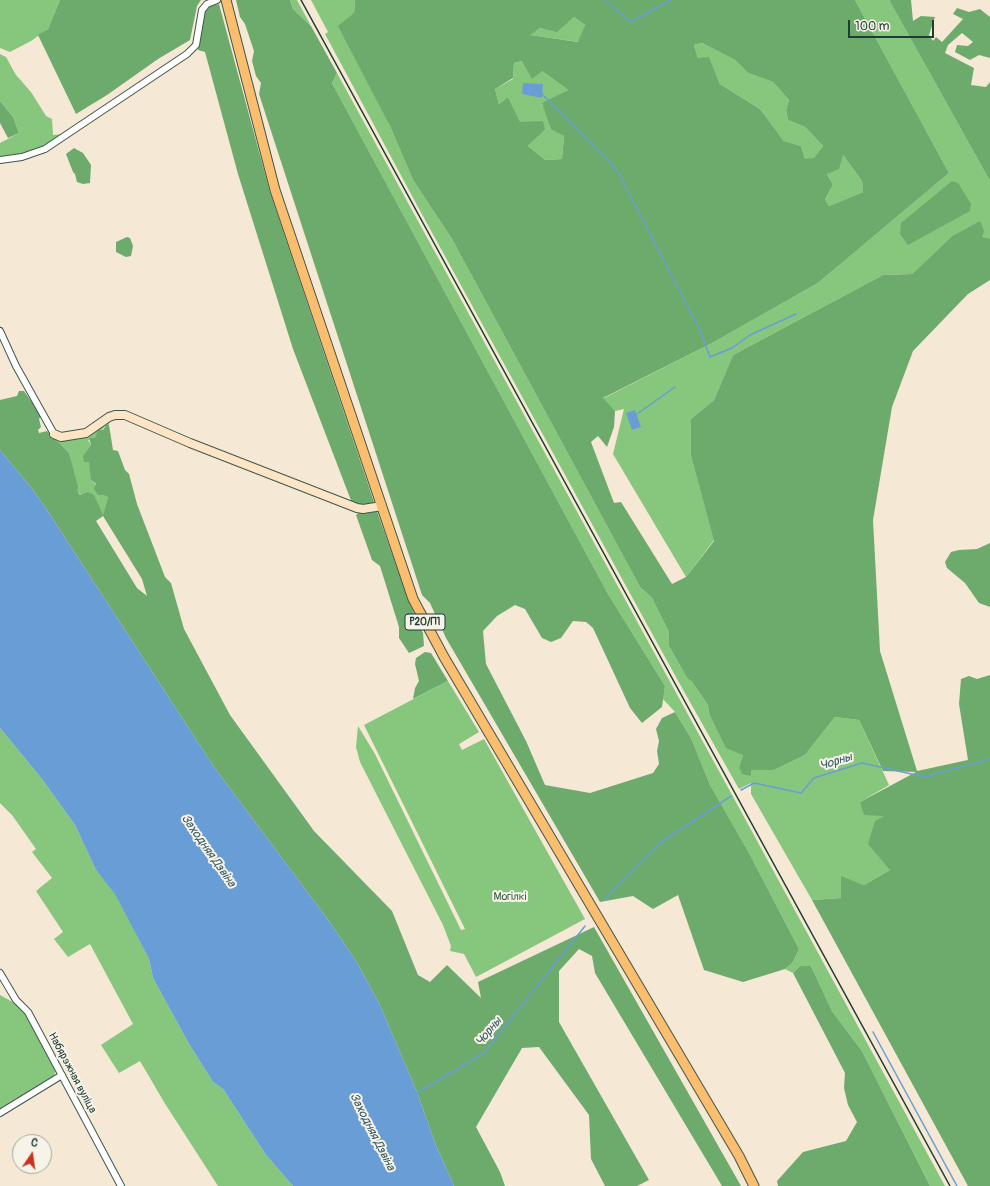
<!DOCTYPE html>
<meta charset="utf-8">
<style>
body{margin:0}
#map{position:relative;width:990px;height:1186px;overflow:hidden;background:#f5e8d4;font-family:Pangolin,sans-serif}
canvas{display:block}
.north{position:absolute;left:12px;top:1134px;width:40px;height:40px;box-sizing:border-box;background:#f7f3e8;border:1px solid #a1aaa0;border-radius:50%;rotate:13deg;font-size:11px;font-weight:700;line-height:16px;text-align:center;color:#1f3d34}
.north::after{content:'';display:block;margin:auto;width:14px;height:18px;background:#c8321e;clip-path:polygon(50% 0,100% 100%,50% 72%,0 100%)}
.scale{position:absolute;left:848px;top:20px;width:86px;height:18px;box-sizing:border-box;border:2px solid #1f3d34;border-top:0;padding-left:5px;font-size:12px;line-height:14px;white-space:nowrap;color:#1f3d34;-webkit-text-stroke:3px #f7f3e8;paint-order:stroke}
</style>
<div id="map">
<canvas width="990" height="1186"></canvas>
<div class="north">С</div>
<div class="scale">100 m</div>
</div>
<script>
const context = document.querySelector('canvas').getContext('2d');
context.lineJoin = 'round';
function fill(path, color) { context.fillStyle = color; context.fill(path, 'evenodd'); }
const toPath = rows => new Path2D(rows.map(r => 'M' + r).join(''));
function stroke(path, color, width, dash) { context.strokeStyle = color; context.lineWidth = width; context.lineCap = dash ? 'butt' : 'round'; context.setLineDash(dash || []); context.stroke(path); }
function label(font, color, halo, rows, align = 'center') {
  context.font = font + ' Pangolin,sans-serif'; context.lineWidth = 4; context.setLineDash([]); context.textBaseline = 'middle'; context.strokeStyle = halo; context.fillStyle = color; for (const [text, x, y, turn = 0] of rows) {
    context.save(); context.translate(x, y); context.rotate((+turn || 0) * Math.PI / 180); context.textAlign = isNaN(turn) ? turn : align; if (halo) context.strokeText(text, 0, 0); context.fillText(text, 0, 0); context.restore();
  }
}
fill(toPath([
 [0,0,60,0,48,29,31,41,10,52,0,48],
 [290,0,297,0,311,26,293,9],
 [311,0,355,0,354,13,390,126,413,180,452,239,640,587,652,598,669,632,669,646,687,678,692,682,708,705,709,713,743,755,739,767,751,776,751,770,774,770,805,755,835,717,859,720,889,785,860,802,885,816,890,870,864,885,841,877,841,898,812,900,751,794,751,783,739,789,677,679,418,207,325,34,328,32],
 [855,0,889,0,990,181,990,239,951,237,912,274,883,275,733,355,714,400,691,419,691,456,714,540,686,577,613,454,624,409,615,411,602,399,714,342,818,283,949,173],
 [574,17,585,25,579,42,529,35,540,28,557,31],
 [702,43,735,60,748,73,773,82,789,100,786,110,788,120,805,127,823,146,814,159,805,159,801,146,784,141,760,109,720,84,709,58,698,58,694,45],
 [0,54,6,57,16,75,31,92,46,116,52,119,53,135,62,134,40,148,22,155,0,158,0,143,19,133,13,117,0,101],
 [522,61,542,71,568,90,542,104,564,136,562,159,545,160,528,146,545,130,520,123,508,97,499,104,495,89,513,79,514,63],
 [337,73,731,793,945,1186,930,1186,862,1051,832,1011,811,966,800,966,793,973,785,969,793,962,799,949,748,851,710,785,691,738,675,712,663,699,665,686,608,594,332,83],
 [843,155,862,181,863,192,829,206,825,199,833,185,827,174],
 [110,419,109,425,107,424,95,438,88,440,91,445,86,453,91,468,91,480,108,497,103,516,76,490,69,453,52,437,73,439],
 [448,681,479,732,459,744,462,750,484,739,585,919,476,977,464,954,450,951,451,946,443,925,360,762,356,747,358,726,375,754,461,930,465,929,364,725],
 [0,728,42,779,75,825,96,870,115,893,149,959,153,978,189,1044,213,1082,223,1089,266,1155,293,1186,218,1186,164,1102,140,1061,119,1073,101,1045,133,1024,90,944,68,957,54,939,63,932,36,891,52,878,32,852,36,849,12,815,0,803],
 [0,995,18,1005,28,1016,56,1070,53,1078,0,1109]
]), '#87c67d');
fill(toPath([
 [60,0,201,0,197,6,190,40,158,59,107,95,76,114,38,35,48,29],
 [236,0,290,0,293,9,311,26,337,73,332,83,608,594,665,686,662,707,642,723,630,708,593,628,586,622,573,621,561,638,551,642,542,638,525,609,515,605,497,616,483,631,486,664,526,741,545,785,590,793,653,773,659,764,657,751,659,741,656,729,662,718,675,712,691,738,710,785,748,851,799,949,793,962,785,969,743,982,704,970,678,895,653,909,633,896,600,902,446,638,430,603,422,595,259,94,261,83,256,76,252,61,254,51,245,24,240,17],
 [355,0,855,0,949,173,818,283,714,342,603,398,615,411,614,427,607,447,598,436,591,442,614,503,621,502,672,584,686,577,714,541,691,456,691,419,714,400,733,355,883,275,912,274,951,237,980,221,984,231,982,237,990,239,990,280,968,294,913,351,892,407,873,520,880,651,917,771,968,760,959,704,961,679,969,676,977,679,990,675,990,1186,968,1186,812,900,841,898,841,876,864,885,890,870,868,844,875,821,884,816,864,815,860,802,916,772,883,771,859,720,835,717,805,755,774,770,751,770,751,776,742,774,739,767,743,755,726,748,709,713,708,705,692,682,687,678,669,646,669,632,652,598,640,587,452,239,413,180,390,126,338,26,354,13],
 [574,17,585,25,578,42,530,35,540,28,557,32],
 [702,43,735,60,748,73,773,82,789,100,786,110,788,120,805,127,823,146,814,158,805,159,801,146,784,141,760,109,720,84,709,57,698,58,694,45],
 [522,61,532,79,542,71,568,90,542,103,551,129,564,136,562,159,545,160,528,146,545,130,543,121,520,122,508,97,499,104,495,89,513,78,514,63],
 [843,155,862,181,863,192,829,206,825,199,833,185,827,174,839,169],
 [889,0,911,0,913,21,921,16,935,17,929,35,933,41,936,37,942,42,963,19,953,14,957,8,969,12,980,9,990,17,990,58,979,55,970,60,955,52,957,45,968,46,973,42,962,33,948,45,945,53,974,68,971,85,986,87,990,82,990,181],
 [219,4,270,192,375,505,364,507,352,503,293,349,238,174,205,52,198,50,204,13,208,7],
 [0,101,13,117,19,133,8,138,0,123],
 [74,148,83,153,91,165,90,183,83,184,77,182,75,174,73,172,66,154],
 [952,181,958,183,971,204,970,211,908,245,900,234,901,223],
 [127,237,130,238,133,246,131,256,126,257,116,252,116,242],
 [19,391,24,391,36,408,39,410,41,416,39,419,41,427,38,430,39,433,47,431,69,453,78,487,77,490,80,495,88,492,94,495,103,515,108,497,104,495,98,495,94,489,96,484,91,480,89,462,84,462,83,456,91,445,89,438,95,438,98,430,103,430,107,424,109,425,113,450,118,451,125,470,129,474,137,504,165,577,171,583,184,629,230,715,314,831,392,911,418,975,430,982,447,965,481,998,478,982,594,927,741,1186,722,1186,595,973,592,956,579,949,559,971,559,1022,649,1180,637,1186,605,1186,591,1159,589,1115,539,1047,522,1048,476,1127,500,1172,505,1186,454,1186,435,1143,417,1092,379,1003,356,961,329,921,214,767,47,510,33,490,0,450,0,400,17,396],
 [103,516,142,579,147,596,137,588,96,521],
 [377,511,409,602,423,633,424,646,409,653,399,638,399,627,380,566,372,560,356,515,360,512],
 [990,543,990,607,979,603,965,583,947,568,945,562,951,552,959,550,977,549],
 [425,652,431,653,448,681,413,699,415,688,419,681,415,664,416,658],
 [800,966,811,966,832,1011,862,1051,930,1186,778,1186,777,1181,803,1152,846,1141,857,1122,848,1105,844,1088,845,1073,793,973]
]), '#6dab6c');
fill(toPath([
 [523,83,543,84,542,98,522,94],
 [635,410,641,427,632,430,626,413],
 [0,450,33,490,47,510,214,767,329,921,356,961,379,1003,417,1092,435,1143,454,1186,293,1186,266,1155,223,1089,213,1082,189,1044,153,978,149,959,115,894,96,870,75,825,42,779,0,728]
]), '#689ed5');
stroke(toPath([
 [605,0,631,22,670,0],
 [542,94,617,170,700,330,710,357,732,348,750,335,796,314],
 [637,414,675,387],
 [741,790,754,783,801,793,814,778,862,763,925,777,990,759],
 [604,900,660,843,731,796],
 [873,1032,957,1186],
 [417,1093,484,1053,585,926]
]), '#689ed5', 1.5);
const street = toPath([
 [0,160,22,157,45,149,187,54,196,45,202,10,207,4,217,0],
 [0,331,16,366,54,434],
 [0,973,16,1000,28,1012,121,1186],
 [0,1113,62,1075]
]);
const secondary = toPath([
 [54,434,61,437,86,433,109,417,115,415,125,415,190,443,357,508,363,509,382,506]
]);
const primary = toPath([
 [226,0,275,190,413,599,444,657,739,1156,754,1186]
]);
stroke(street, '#3f574c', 8);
stroke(secondary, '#3f574c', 10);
stroke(primary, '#3f574c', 11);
stroke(street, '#fff', 6);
stroke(secondary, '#fde5c5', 8);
stroke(primary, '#fbbd6e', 9);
stroke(toPath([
 [301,0,950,1186]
]), '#1f3d34', 1.5);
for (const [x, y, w] of [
 [425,622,40]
]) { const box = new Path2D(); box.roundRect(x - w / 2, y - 8, w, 16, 3); context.fillStyle = '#f7f3e8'; context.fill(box); stroke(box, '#1f3d34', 1); }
label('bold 10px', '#1f3d34', null, [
 ["Р20/П1",425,622]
]);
label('11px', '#395f46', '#f7f3e8', [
 ["Могілкі",510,897]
]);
label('11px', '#1f3d34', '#f7f3e8', [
 ["Набярэжная вуліца",72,1073,62]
]);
label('italic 12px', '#355a64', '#f7f3e8', [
 ["Чорны",836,762,-17],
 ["Заходняя Дзвіна",208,851,55],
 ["Чорны",489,1032,-50],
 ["Заходняя Дзвіна",372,1132,63]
]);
</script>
